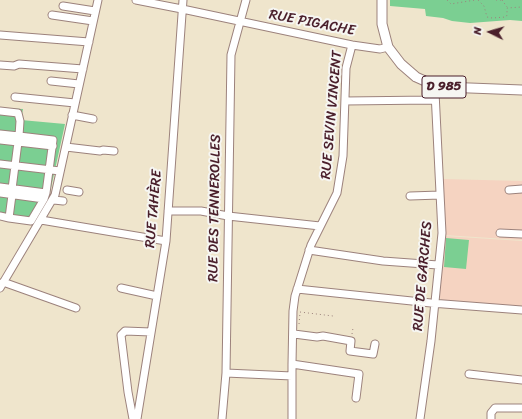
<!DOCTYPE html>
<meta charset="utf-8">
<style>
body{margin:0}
#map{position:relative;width:522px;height:419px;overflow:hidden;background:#efe5cc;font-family:Sriracha,sans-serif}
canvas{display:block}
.north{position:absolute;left:470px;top:12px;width:40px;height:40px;-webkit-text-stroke:3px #f6f6f2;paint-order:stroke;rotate:275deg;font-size:11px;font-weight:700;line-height:16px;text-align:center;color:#4a1f2b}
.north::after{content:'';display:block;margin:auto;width:14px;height:18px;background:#4a1f2b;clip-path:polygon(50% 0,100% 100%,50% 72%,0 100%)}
</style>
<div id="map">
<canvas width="522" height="419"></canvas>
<div class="north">N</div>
</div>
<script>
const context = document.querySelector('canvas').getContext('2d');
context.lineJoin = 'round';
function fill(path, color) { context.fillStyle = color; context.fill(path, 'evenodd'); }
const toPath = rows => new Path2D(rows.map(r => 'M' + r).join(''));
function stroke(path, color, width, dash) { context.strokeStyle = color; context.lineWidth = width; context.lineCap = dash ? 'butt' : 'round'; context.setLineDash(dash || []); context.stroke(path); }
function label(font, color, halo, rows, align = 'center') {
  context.font = font + ' Sriracha,sans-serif'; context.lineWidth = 4; context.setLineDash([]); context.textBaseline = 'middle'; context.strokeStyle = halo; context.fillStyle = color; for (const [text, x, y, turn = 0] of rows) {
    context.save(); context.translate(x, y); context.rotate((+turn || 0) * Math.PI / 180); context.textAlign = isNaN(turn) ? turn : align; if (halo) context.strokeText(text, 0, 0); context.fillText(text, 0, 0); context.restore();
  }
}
fill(toPath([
 [442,179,522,181,522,240,444,235],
 [444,236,522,241,522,308,442,301,438,295]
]), '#f5d3c1');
fill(toPath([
 [390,0,522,0,522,21,510,20,470,23,452,21,443,18,426,16,425,9,390,6],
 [0,108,23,109,21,120,65,124,49,197,34,223,0,218],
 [446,238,469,240,466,269,444,267]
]), '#7bcf92');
const minor = toPath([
 [136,0,187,10,352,45,380,49,388,47],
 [63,6,95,11],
 [52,15,93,21],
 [0,35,89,42],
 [0,65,14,66,19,64,83,69],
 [51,81,79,84],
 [15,97,75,103],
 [345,101,432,100,435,101],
 [0,111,18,113,20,121,19,136,53,140,46,193,44,199,0,193],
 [72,115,93,119],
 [0,134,19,136],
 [0,140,18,142,12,189],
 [18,142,53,146],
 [66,147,100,151,103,150,114,151],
 [0,164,60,171],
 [0,187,46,193],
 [67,190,79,192],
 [509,190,522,189],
 [410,196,440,195],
 [54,200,63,201],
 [168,211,201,211,228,216,320,226],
 [0,216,9,218,12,195],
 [9,218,31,221,44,199],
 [41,220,166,241],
 [500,233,522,234],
 [309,250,383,261,438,265],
 [3,282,76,308],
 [0,288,55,195,98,0],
 [121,288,157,296],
 [297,289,431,303,522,310],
 [294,334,317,337,323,336,351,341,350,351,373,354,375,344],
 [292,364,359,374,356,398],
 [226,373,292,376],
 [469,374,522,380],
 [133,419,128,392,121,335,125,331,151,332],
 [137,419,166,241,183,0],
 [222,419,226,373,231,55,246,0],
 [292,419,292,364,293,311,295,296,311,245,337,193,343,156,346,68,352,45],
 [420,419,431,341,442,233,435,92,436,86],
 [491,419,491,413,495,408,522,408]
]);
const major = toPath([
 [382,0,382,24,388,47,401,64,416,77,436,86,444,87,522,90]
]);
stroke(minor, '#9c827c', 9);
stroke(major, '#9c827c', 11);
stroke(toPath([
 [447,0,451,4,475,0],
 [478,0,484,6,487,17,492,18,506,17,507,15,507,8,522,7],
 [496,0,502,0],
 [502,0,507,7],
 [300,312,333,316],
 [299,324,300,313],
 [352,334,353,328]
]), '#9c827c', 1, [1, 3]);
stroke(minor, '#fff', 7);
stroke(major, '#fff', 9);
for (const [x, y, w] of [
 [444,87,44]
]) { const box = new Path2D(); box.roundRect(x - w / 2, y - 11, w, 22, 3); context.fillStyle = '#f6f6f2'; context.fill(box); stroke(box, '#4a1f2b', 1); }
label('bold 13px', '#4a1f2b', null, [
 ["D 985",444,87]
]);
label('14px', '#4a1f2b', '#f6f6f2', [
 ["RUE PIGACHE",312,23,11],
 ["RUE SEVIN VINCENT",332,115,-85],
 ["RUE DES TENNEROLLES",215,208,-89],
 ["RUE TAHÈRE",154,209,-85],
 ["RUE DE GARCHES",423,276,-85]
]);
</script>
